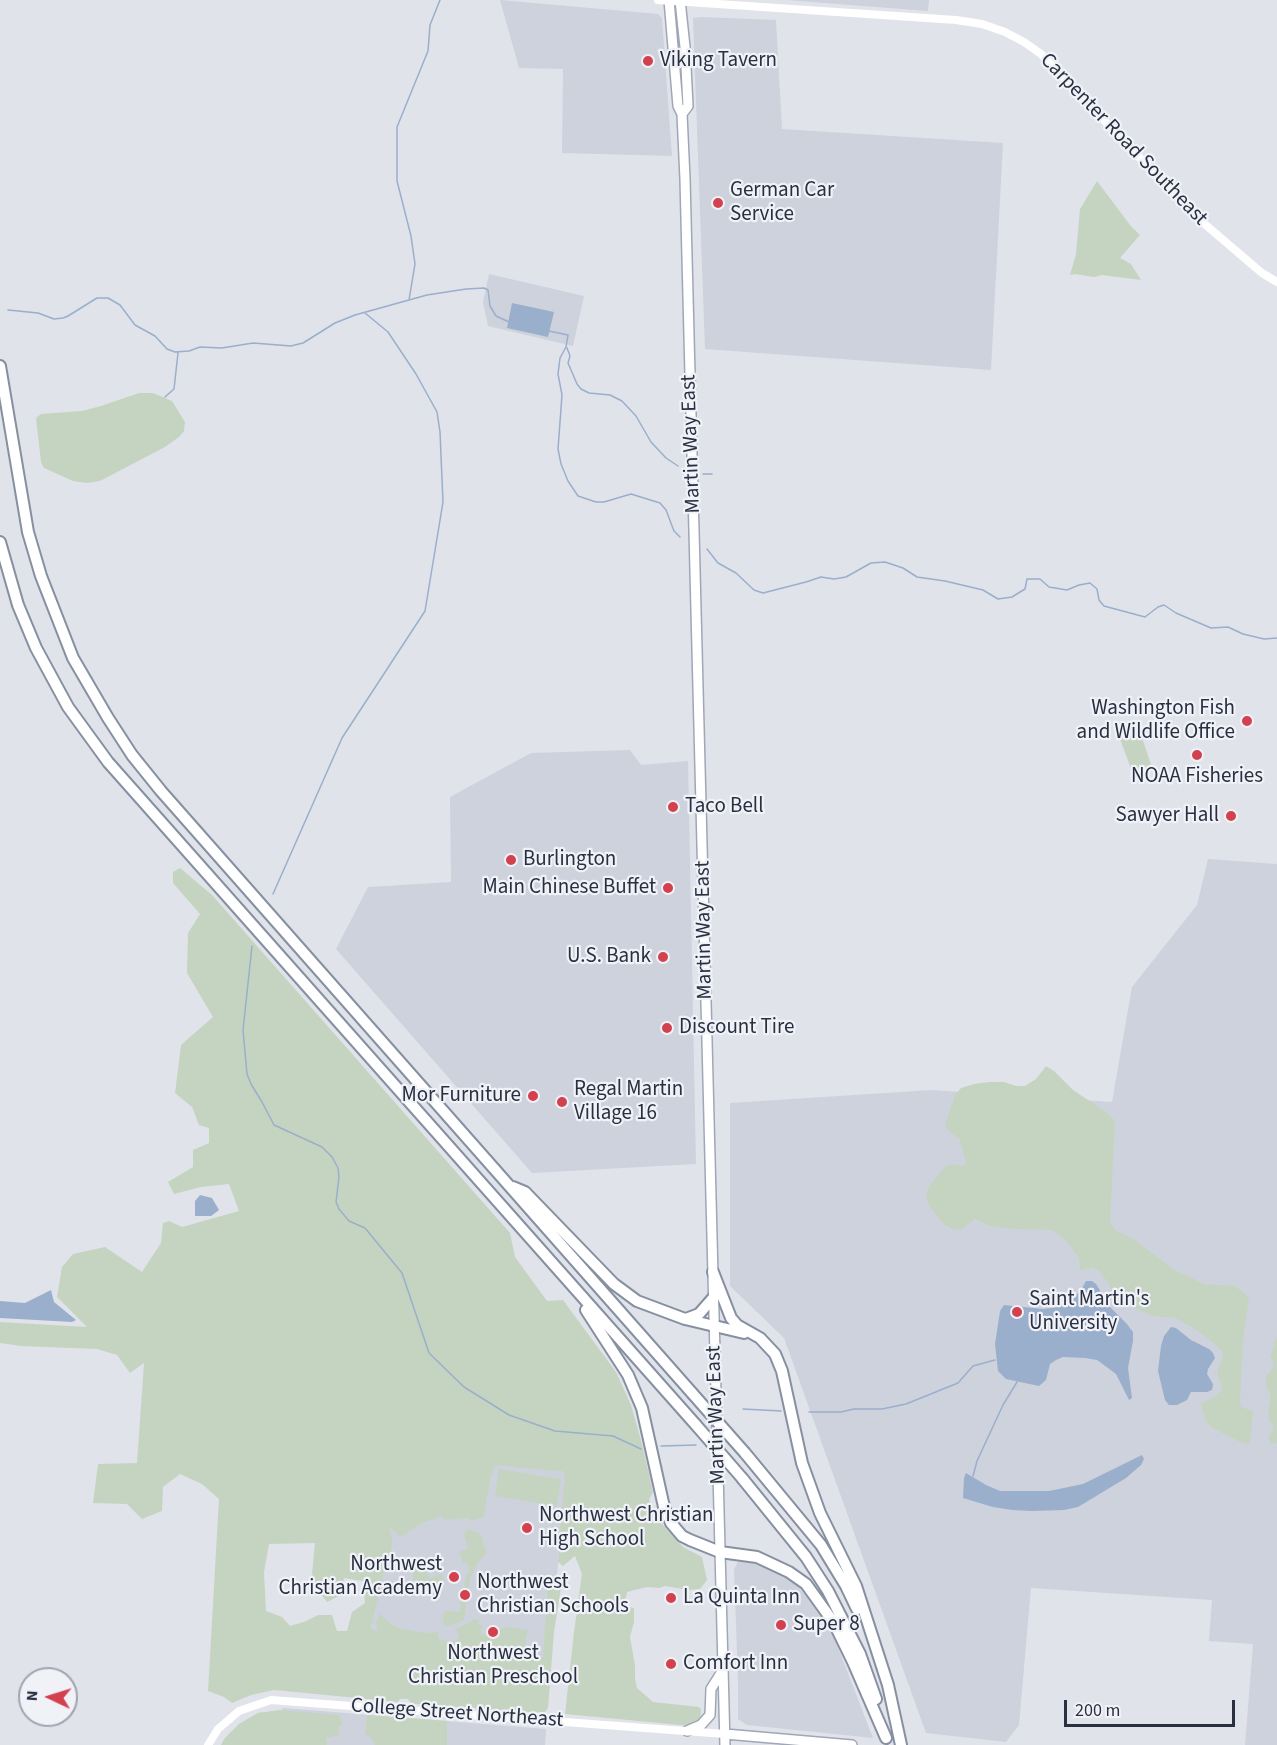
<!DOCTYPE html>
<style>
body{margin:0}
#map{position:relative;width:1277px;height:1745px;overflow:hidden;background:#e0e3ea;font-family:"Source Sans 3",sans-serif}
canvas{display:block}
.north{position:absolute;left:18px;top:1667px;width:60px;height:60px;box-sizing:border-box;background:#f0f2f7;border:2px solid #a0a4af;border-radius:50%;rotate:274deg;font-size:16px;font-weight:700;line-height:24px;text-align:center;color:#283042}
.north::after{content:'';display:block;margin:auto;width:21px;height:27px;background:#d3414f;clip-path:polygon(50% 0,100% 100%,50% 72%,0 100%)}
.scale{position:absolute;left:1064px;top:1700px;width:171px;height:27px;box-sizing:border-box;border:3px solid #283042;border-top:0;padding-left:8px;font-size:18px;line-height:21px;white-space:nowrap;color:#283042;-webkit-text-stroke:4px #f0f2f7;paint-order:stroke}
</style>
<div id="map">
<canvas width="1277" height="1745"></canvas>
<div class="north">N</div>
<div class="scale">200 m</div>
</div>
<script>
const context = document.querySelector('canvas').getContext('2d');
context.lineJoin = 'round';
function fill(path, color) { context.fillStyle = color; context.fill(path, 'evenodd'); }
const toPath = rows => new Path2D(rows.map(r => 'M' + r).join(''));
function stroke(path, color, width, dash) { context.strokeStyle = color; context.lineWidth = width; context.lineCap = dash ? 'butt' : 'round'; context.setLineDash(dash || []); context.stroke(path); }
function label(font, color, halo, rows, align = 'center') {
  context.font = font + ' "Source Sans 3",sans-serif'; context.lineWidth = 4.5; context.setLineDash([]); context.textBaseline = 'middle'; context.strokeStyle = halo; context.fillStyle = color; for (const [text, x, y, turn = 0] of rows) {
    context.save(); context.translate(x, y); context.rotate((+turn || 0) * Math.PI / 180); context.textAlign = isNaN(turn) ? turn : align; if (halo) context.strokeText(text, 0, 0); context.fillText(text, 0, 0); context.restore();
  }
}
fill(toPath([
 [500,0,658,14,662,18,672,156,562,153,563,69,519,68],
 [786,0,929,0,928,11],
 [702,17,776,20,782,129,1003,143,991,370,705,349,693,18],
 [489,274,584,296,573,346,488,326,483,302],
 [630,750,641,765,688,761,696,1164,532,1173,336,949,368,887,451,882,450,797,531,753],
 [1208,859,1277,864,1277,1745,1245,1745,1253,1644,1209,1641,1212,1600,1031,1588,1019,1725,1006,1742,926,1733,784,1338,730,1286,730,1103,932,1090,1112,1102,1132,987,1197,905],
 [398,1451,566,1472,545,1711,403,1650,371,1628],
 [743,1561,763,1566,789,1578,811,1600,832,1632,873,1738,747,1725,738,1719,738,1680,734,1569,738,1562],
 [283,1708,546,1729,545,1745,221,1745,225,1738,239,1724,258,1713,281,1710]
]), '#ced2dc');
fill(toPath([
 [1097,181,1130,225,1140,235,1120,258,1131,264,1141,280,1102,275,1094,277,1075,274,1070,275,1076,254,1080,209],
 [139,393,153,393,172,401,185,422,184,431,179,437,165,447,100,481,87,483,73,481,44,468,41,462,36,418,41,414,82,411,101,406],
 [1140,732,1152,767,1133,774,1120,739],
 [180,868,212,895,510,1233,515,1257,547,1301,563,1300,616,1372,631,1405,642,1444,653,1492,649,1500,662,1524,683,1547,702,1557,707,1580,700,1589,688,1590,665,1586,659,1588,647,1587,627,1592,624,1606,634,1608,634,1622,630,1637,635,1665,635,1678,637,1688,653,1702,699,1707,701,1710,700,1721,691,1726,565,1714,574,1632,582,1574,575,1556,563,1566,558,1562,565,1472,496,1465,491,1475,484,1516,481,1518,470,1521,469,1518,445,1520,441,1516,418,1525,401,1537,388,1526,392,1538,391,1561,384,1562,383,1577,371,1628,378,1632,376,1622,380,1614,392,1625,402,1629,425,1633,438,1632,438,1638,448,1642,457,1640,459,1636,456,1629,472,1621,473,1619,479,1620,478,1624,482,1626,481,1634,499,1637,500,1629,507,1627,528,1630,523,1654,543,1658,548,1580,553,1575,559,1576,562,1581,554,1632,548,1708,544,1713,414,1704,410,1702,408,1699,400,1699,398,1702,274,1690,251,1695,232,1703,224,1697,208,1691,219,1499,202,1484,180,1474,163,1487,162,1511,142,1519,127,1504,93,1503,98,1464,137,1463,144,1363,130,1373,117,1355,97,1349,21,1346,0,1343,0,1322,87,1327,57,1297,62,1267,73,1254,105,1247,142,1272,161,1243,163,1223,169,1221,182,1227,239,1211,229,1184,201,1187,174,1194,168,1182,193,1167,193,1150,209,1143,209,1128,199,1125,192,1107,175,1093,181,1045,213,1017,187,973,188,933,200,914,173,883,173,872],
 [315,1543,312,1574,318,1590,327,1602,341,1595,344,1578,363,1581,365,1603,352,1612,347,1631,337,1631,332,1615,318,1615,304,1622,290,1626,282,1617,266,1611,264,1572,269,1544],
 [1046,1066,1054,1071,1073,1090,1106,1112,1115,1121,1110,1223,1115,1230,1130,1237,1175,1270,1204,1284,1235,1286,1249,1297,1243,1341,1240,1401,1241,1407,1253,1411,1250,1443,1245,1444,1226,1435,1210,1426,1206,1421,1201,1406,1203,1402,1216,1396,1220,1392,1222,1387,1217,1372,1222,1360,1223,1353,1216,1345,1198,1331,1176,1318,1153,1316,1122,1303,1115,1296,1107,1281,1098,1270,1092,1267,1080,1270,1079,1258,1066,1240,1052,1230,1014,1229,990,1226,975,1219,960,1230,952,1229,944,1224,928,1204,926,1193,932,1182,946,1166,954,1164,962,1166,966,1163,960,1140,949,1131,945,1125,955,1095,961,1088,974,1084,989,1082,1004,1082,1016,1086,1025,1086,1036,1079],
 [1277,1337,1277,1443,1271,1444,1268,1439,1273,1429,1273,1424,1269,1421,1268,1408,1271,1398,1269,1391,1266,1388,1266,1377,1273,1367,1273,1361,1270,1357],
 [499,1469,561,1479,557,1506,495,1496],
 [467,1529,479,1533,482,1537,486,1553,477,1564,470,1579,464,1619,458,1623,446,1626,443,1622,444,1611,460,1612,461,1593,464,1593,466,1574,470,1572,467,1563,463,1563,459,1552,468,1548,464,1535],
 [414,1559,417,1560,430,1578,442,1573,444,1583,413,1580],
 [281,1710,339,1715,343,1725,338,1727,340,1735,326,1738,327,1745,221,1745,225,1738,239,1724,258,1713],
 [367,1715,447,1721,447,1745,375,1745,370,1737,365,1734]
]), '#c5d4c1');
fill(toPath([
 [512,303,554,312,548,337,507,328],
 [200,1195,212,1198,219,1210,211,1216,195,1216,195,1201],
 [1086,1281,1092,1281,1096,1284,1110,1307,1126,1323,1133,1332,1133,1341,1128,1368,1132,1398,1129,1400,1116,1374,1108,1368,1097,1360,1085,1358,1063,1357,1056,1360,1050,1364,1046,1380,1039,1386,1006,1379,998,1371,995,1344,1000,1311,1004,1305,1043,1309,1058,1307,1071,1300,1081,1290],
 [51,1290,54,1302,76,1320,72,1322,0,1318,0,1301,25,1303],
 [1171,1327,1176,1328,1191,1340,1209,1349,1213,1353,1215,1358,1208,1369,1207,1374,1213,1384,1212,1390,1207,1392,1191,1392,1187,1400,1177,1405,1169,1405,1165,1400,1158,1371,1161,1346,1164,1336],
 [1142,1455,1144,1459,1141,1465,1126,1478,1078,1507,1064,1510,1032,1511,1012,1510,993,1507,963,1498,964,1478,966,1473,986,1485,1000,1491,1049,1491,1083,1484]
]), '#9aafcb');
stroke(toPath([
 [409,300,415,264,411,236,397,181,397,127,428,51,430,25,440,0],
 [8,310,38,313,54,319,63,318,68,316,97,298,108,298,120,305,135,325,155,336,167,349,175,352,189,351,200,347,222,348,253,343,291,346,303,343,335,323,355,315,427,295,466,289,484,288,488,290,490,306,496,316,509,322],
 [549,331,568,335,566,347,560,358,558,374,562,395,558,449,561,464,568,481,578,496,596,502,604,502,631,494,660,503,666,510,674,531,680,537],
 [567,348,570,356,568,363,577,384,581,389,589,393,610,395,622,401,636,416,651,442,666,458,678,466],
 [165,397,174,389,178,353],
 [703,474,712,474],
 [707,549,718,563,736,573,754,590,763,593,806,582,821,577,834,579,846,577,871,563,885,562,903,568,917,577,945,581,983,590,998,599,1012,597,1025,589,1027,579,1040,579,1049,587,1067,590,1079,585,1090,583,1097,589,1099,600,1104,606,1145,617,1158,607,1164,605,1176,613,1211,628,1228,627,1243,634,1264,639,1277,638],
 [273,894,342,738,425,611,443,502,440,432,437,412,416,374,388,332,365,313],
 [252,946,243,1030,247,1074,251,1084,262,1102,274,1125,322,1147,332,1157,338,1168,339,1177,336,1202,339,1209,349,1221,365,1228,402,1273,429,1353,464,1387,509,1415,555,1431,613,1436,641,1449],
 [743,1409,781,1411],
 [809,1412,841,1412,854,1409,882,1409,906,1404,958,1383,973,1366,995,1360],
 [661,1446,696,1445],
 [973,1476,977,1461,1003,1405,1017,1382]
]), '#9aafcb', 1.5);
const primary = toPath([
 [669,0,678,106,682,114,685,179,725,1745],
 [680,0,685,47,688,106,682,114],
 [687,1731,701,1725,710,1715,711,1689,723,1670],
 [725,1734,852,1745]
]);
const highway = toPath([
 [0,366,28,532,41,576,73,658,108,718,132,755,161,791,692,1393],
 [0,542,18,605,36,648,68,707,108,762,696,1425],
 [513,1187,525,1192,614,1284,637,1301,685,1319,744,1333],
 [713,1272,731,1318,737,1325,760,1338,775,1354,782,1371,802,1463,820,1513,856,1586,888,1685,901,1745],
 [586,1310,628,1375,642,1408,664,1507,671,1523,682,1536,690,1540,720,1552,757,1557,789,1572,806,1584,834,1623,853,1662,886,1738],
 [686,1319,699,1314,714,1297],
 [745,1453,821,1545,846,1586,857,1609],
 [742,1478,806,1557,828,1591,860,1654,876,1699]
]);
stroke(primary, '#9fa7b6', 12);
stroke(highway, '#8790a1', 14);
stroke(toPath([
 [658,0,956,20,982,24,1005,32,1024,42,1041,54,1194,215,1262,273,1277,282],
 [208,1745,218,1729,239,1711,271,1700,725,1734]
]), '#fff', 8);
stroke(primary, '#fff', 9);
stroke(highway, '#fff', 10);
const highwayBridge = toPath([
 [692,1393,745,1453],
 [696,1425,742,1478]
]);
stroke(highwayBridge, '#8790a1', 14, []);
stroke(highwayBridge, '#fff', 10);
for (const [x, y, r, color] of [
 [648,61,6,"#d3414f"],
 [718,203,6,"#d3414f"],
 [1247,721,6,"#d3414f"],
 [1197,755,6,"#d3414f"],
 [673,807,6,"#d3414f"],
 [1231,816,6,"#d3414f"],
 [511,860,6,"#d3414f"],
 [668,888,6,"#d3414f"],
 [663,957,6,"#d3414f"],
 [667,1028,6,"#d3414f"],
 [533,1096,6,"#d3414f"],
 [562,1102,6,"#d3414f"],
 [1017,1312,6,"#d3414f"],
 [527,1528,6,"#d3414f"],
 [454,1577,6,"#d3414f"],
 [465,1595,6,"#d3414f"],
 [671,1598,6,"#d3414f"],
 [781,1625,6,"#d3414f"],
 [493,1632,6,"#d3414f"],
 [671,1664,6,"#d3414f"]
]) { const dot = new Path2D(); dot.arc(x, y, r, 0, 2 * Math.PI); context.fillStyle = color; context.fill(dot); stroke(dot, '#f0f2f7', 2); }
label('21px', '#283042', '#f0f2f7', [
 ["Viking Tavern",660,61],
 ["German Car",730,191],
 ["Service",730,215],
 ["Washington Fish",1235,709,"right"],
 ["and Wildlife Office",1235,733,"right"],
 ["NOAA Fisheries",1197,777,"center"],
 ["Taco Bell",685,807],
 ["Sawyer Hall",1219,816,"right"],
 ["Burlington",523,860],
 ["Main Chinese Buffet",656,888,"right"],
 ["U.S. Bank",651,957,"right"],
 ["Discount Tire",679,1028],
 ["Regal Martin",574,1090],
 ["Village 16",574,1114],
 ["Mor Furniture",521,1096,"right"],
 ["Saint Martin's",1029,1300],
 ["University",1029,1324],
 ["Northwest Christian",539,1516],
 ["High School",539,1540],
 ["Northwest",442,1565,"right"],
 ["Christian Academy",442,1589,"right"],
 ["Northwest",477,1583],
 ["Christian Schools",477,1607],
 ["La Quinta Inn",683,1598],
 ["Super 8",793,1625],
 ["Northwest",493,1654,"center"],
 ["Christian Preschool",493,1678,"center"],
 ["Comfort Inn",683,1664]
], 'left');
label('21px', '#283042', '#f0f2f7', [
 ["Carpenter Road Southeast",1123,140,46],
 ["Martin Way East",692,444,-92],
 ["Martin Way East",705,930,-91],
 ["Martin Way East",717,1415,-92],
 ["College Street Northeast",457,1714,4]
]);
</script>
